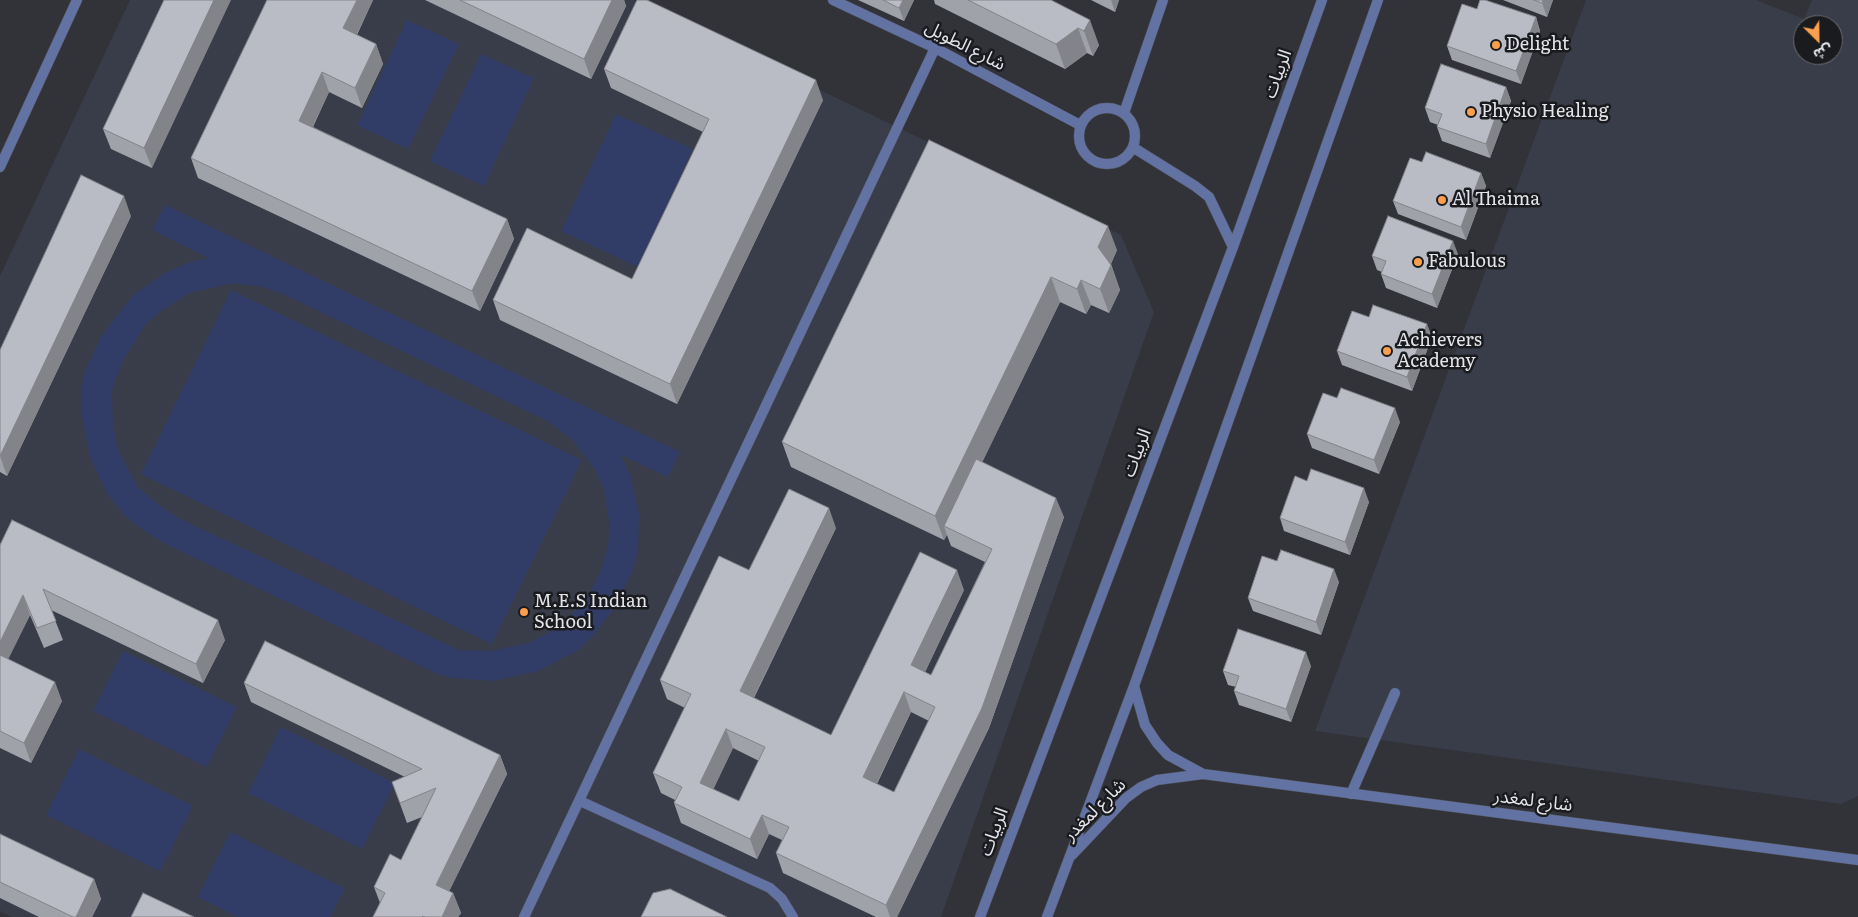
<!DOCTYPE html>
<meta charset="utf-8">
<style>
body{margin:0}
#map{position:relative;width:1858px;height:917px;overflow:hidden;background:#313339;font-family:Literata,"Noto Sans Arabic",serif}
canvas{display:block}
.north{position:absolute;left:1793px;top:15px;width:50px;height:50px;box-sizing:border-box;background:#1a1b1e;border:1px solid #6a6b6f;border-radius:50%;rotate:157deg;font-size:14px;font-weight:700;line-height:20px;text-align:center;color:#e3e4e8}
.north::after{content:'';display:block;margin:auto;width:18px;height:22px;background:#f99f4d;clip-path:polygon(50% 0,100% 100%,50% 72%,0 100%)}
</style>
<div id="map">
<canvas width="1858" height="917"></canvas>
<div class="north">ش</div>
</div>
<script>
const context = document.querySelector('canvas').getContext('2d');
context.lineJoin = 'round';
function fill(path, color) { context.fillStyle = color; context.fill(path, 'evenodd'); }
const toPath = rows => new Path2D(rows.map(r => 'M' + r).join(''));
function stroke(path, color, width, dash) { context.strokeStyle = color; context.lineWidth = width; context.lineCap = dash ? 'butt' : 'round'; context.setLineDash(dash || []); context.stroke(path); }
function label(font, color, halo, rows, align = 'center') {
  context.font = font + ' Literata,"Noto Sans Arabic",serif'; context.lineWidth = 5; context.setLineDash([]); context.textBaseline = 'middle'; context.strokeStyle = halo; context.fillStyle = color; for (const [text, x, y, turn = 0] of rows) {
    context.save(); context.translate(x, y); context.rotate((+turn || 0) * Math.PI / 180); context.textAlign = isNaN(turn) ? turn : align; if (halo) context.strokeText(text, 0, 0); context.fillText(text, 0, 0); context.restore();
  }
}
fill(toPath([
 [130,0,633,0,1121,235,1154,312,941,917,12,917,0,911,0,276],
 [1586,0,1756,0,1804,19,1812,0,1858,0,1858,796,1841,804,1315,731],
 [1803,25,1833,25,1833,55,1803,55]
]), '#393d49');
fill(toPath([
 [407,20,459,44,408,149,357,125],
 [481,54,534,78,484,186,430,161],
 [616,114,693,149,638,267,561,231],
 [165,205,680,452,668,477,621,455,631,478,639,514,638,550,632,572,616,606,591,638,577,651,539,671,493,681,453,678,438,674,168,545,142,529,123,514,106,492,90,457,82,417,82,387,85,372,100,338,133,295,167,272,190,262,209,258,152,230],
 [234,283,263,287,283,294,546,420,573,440,595,470,603,487,610,526,608,545,601,570,591,591,570,617,559,627,529,643,491,651,459,650,181,519,159,505,138,487,118,450,113,425,112,390,121,364,146,324,161,311,190,293],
 [231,290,582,460,492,644,141,474],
 [123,651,237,707,207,767,93,711],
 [281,727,395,783,362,849,248,793],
 [79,749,193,806,160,871,46,815],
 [230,832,345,888,330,917,238,917,198,897]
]), '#313d66');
const lane = toPath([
 [1351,794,1395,693],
 [580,801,770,888,782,899,793,917],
 [524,917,935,48]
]);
const street = toPath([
 [833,0,935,48,1080,125],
 '1079 136a28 28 0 1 1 56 0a28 28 0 1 1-56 0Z',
 [1124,113,1163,0],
 [1134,148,1195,186,1209,197,1233,247],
 [0,167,77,0],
 [1134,686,1145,725,1157,743,1168,755,1203,774],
 [1072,855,1126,798,1141,787,1157,780,1203,774,1858,860],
 [980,917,1233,247,1322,0],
 [1047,917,1134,686,1378,0]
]);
stroke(lane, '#4d4f55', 11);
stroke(street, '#4d4f55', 11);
stroke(lane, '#6272a2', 10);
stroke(street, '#6272a2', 10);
fill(toPath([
 [164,0,152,168,111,149,103,129],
 [267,0,373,0,357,35,376,44,383,64,362,108,329,92,313,127,507,219,514,239,480,311,198,178,191,158],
 [425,0,624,0,626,6,591,79],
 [858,0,914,0,904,21],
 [934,0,1051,0,1099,45,1093,56,1087,53,1065,69,935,4],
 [1091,0,1119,0,1115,12],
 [1503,0,1553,0,1547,17],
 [1477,9,1536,17,1540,31,1521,84,1452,60,1447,46],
 [604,69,823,100,677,404,500,320,493,300,632,279,703,132,611,88],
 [1506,87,1511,101,1490,158,1442,141,1437,127,1438,125,1430,122,1425,108],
 [929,140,1117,250,1111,264,1120,290,1109,313,1091,305,1086,314,1060,302,982,462,1064,517,989,728,897,917,876,917,783,873,776,853,782,840,769,834,757,859,681,823,674,803,675,800,661,793,653,773,685,708,667,699,660,680,749,570,836,528,754,698,831,735,964,590,925,672,931,675,985,562,951,546,947,535,944,540,791,467,782,442],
 [911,712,929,721,894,792,877,784],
 [733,748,759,761,739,801,713,789],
 [1422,162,1481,173,1486,186,1466,240,1398,214,1393,201],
 [131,216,7,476,0,472,0,350],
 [1458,254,1437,308,1386,288,1381,274,1382,272,1377,270,1372,256],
 [1369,317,1432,337,1412,391,1342,365,1337,351],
 [1400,422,1379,474,1312,448,1307,434],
 [1307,481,1369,502,1350,555,1284,531,1280,518],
 [0,545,225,640,203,683,51,610,63,640,44,648,30,615,8,659,62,701,31,763,0,748],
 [1339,582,1321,635,1253,611,1248,598],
 [1311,666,1291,722,1239,705,1234,691,1236,687,1228,685,1223,671],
 [244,683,500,755,507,774,449,891,453,893,461,913,458,917,373,917,380,903,374,887,401,860,422,817,407,823,392,782,405,777,251,702],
 [0,834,94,879,101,899,92,917,39,917,0,898]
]), '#9fa2a9');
fill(toPath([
 [214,0,231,0,152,168,144,148],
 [357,0,373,0,350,48,343,28],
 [612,0,624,0,626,6,591,79,584,59],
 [903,0,914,0,904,21,899,8],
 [1111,0,1119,0,1115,12],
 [1543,0,1553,0,1547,17,1542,3],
 [1536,17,1540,31,1521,84,1516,71],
 [1090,20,1099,45,1093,56,1084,31],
 [1078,28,1087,53,1065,69,1056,44],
 [376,44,383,64,362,108,355,88],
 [322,72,329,92,306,140,299,121],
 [816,80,823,100,677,404,670,384],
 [1506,87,1511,101,1490,158,1486,144],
 [1481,173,1486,186,1466,240,1461,227],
 [124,196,131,216,7,476,0,456],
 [507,219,514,239,480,311,472,291],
 [1108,226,1117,250,1107,272,1098,247],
 [1453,241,1458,254,1437,308,1432,294],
 [1111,265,1120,290,1109,313,1100,289],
 [1051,277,1060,302,950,529,944,526,947,535,944,540,935,516],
 [1081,280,1091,305,1086,314,1077,289],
 [1427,324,1432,337,1412,391,1407,377],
 [1395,408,1400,422,1379,474,1374,460],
 [1364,488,1369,502,1350,555,1345,542],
 [1056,498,1064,517,989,728,897,917,890,917,886,905],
 [829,508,836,528,747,711,740,691],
 [1334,569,1339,582,1321,635,1316,622],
 [957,570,964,590,919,685,911,665],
 [23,595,30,615,2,672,0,667,0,642],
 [218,620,225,640,203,683,196,664],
 [1306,652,1311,666,1291,722,1286,709],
 [55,682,62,701,31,763,24,743],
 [904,692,911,712,870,797,863,777],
 [726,729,733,748,707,803,700,783],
 [500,755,507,774,443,904,436,885],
 [762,815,769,834,757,859,750,839],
 [94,879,101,899,92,917,76,917],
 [453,893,461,913,458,917,442,917]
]), '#828489');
const building = toPath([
 [164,0,214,0,144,148,103,129,164,0],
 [267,0,357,0,343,28,376,44,355,88,322,72,299,121,507,219,472,291,191,158,267,0],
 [460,0,612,0,584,59,460,0],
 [637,0,647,0,816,80,670,384,493,300,527,228,632,279,709,119,604,69,637,0],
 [883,0,903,0,899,8,883,0],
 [968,0,1051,0,1090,20,1084,31,1078,28,1056,44,968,0],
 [1480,0,1485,0,1536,17,1516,71,1447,46,1462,4,1477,9,1480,0],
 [1534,0,1543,0,1542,3,1534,0],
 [1441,64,1506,87,1486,144,1437,127,1442,114,1425,108,1441,64],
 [929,140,1108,226,1098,247,1111,265,1100,289,1081,280,1077,289,1051,277,935,516,782,442,929,140],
 [1426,152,1481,173,1461,227,1393,201,1410,158,1422,162,1426,152],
 [81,175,124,196,0,456,0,350,81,175],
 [1388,216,1453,241,1432,294,1381,274,1386,261,1372,256,1388,216],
 [1373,305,1427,324,1407,377,1337,351,1352,311,1369,317,1373,305],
 [1341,388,1395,408,1374,460,1307,434,1323,393,1337,398,1341,388],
 [976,459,1056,498,982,708,886,905,776,853,789,827,762,815,750,839,674,803,682,787,653,773,691,694,660,680,719,556,749,570,789,489,829,508,740,691,831,735,920,552,957,570,911,665,931,675,992,549,944,526,976,459],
 [904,692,935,707,894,792,863,777,904,692],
 [726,729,765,747,739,801,700,783,726,729],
 [1311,469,1364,488,1345,542,1280,518,1295,476,1307,481,1311,469],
 [12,520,218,620,196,664,43,589,56,621,37,628,23,595,0,642,0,545,12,520],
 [1281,550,1334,569,1316,622,1248,598,1262,556,1277,561,1281,550],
 [1238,629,1306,652,1286,709,1234,691,1239,676,1223,671,1238,629],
 [265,641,500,755,436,885,453,893,442,917,425,917,423,916,422,917,373,917,385,893,374,887,390,854,401,860,436,788,400,803,392,782,422,769,244,683,265,641],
 [0,655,55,682,24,743,0,731,0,655],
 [0,834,94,879,76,917,73,917,0,882,0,834],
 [670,889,727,917,641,917,653,893,670,889],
 [143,893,194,917,131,917,143,893]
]);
fill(building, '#b9bcc4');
stroke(building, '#828489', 1);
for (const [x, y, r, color] of [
 [1496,45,5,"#f99f4d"],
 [1471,112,5,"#f99f4d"],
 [1442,200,5,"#f99f4d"],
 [1418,262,5,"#f99f4d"],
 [1387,351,5,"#f99f4d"],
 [524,612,5,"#f99f4d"]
]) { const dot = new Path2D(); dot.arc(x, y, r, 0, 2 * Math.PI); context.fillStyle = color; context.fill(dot); stroke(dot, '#1a1b1e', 2); }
label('18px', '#e3e4e8', '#1a1b1e', [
 ["Delight",1506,45],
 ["Physio Healing",1481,112],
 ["Al Thaima",1452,200],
 ["Fabulous",1428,262],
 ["Achievers",1397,341],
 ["Academy",1397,362],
 ["M.E.S Indian",534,602],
 ["School",534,623]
], 'left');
label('18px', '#e3e4e8', '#1a1b1e', [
 ["شارع الطويل",965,46,27],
 ["الربيات",1278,74,-70],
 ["الربيات",1137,453,-69],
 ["شارع لمغدر",1533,801,7],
 ["شارع لمغدر",1095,810,-45],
 ["الربيات",994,832,-69]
]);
</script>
